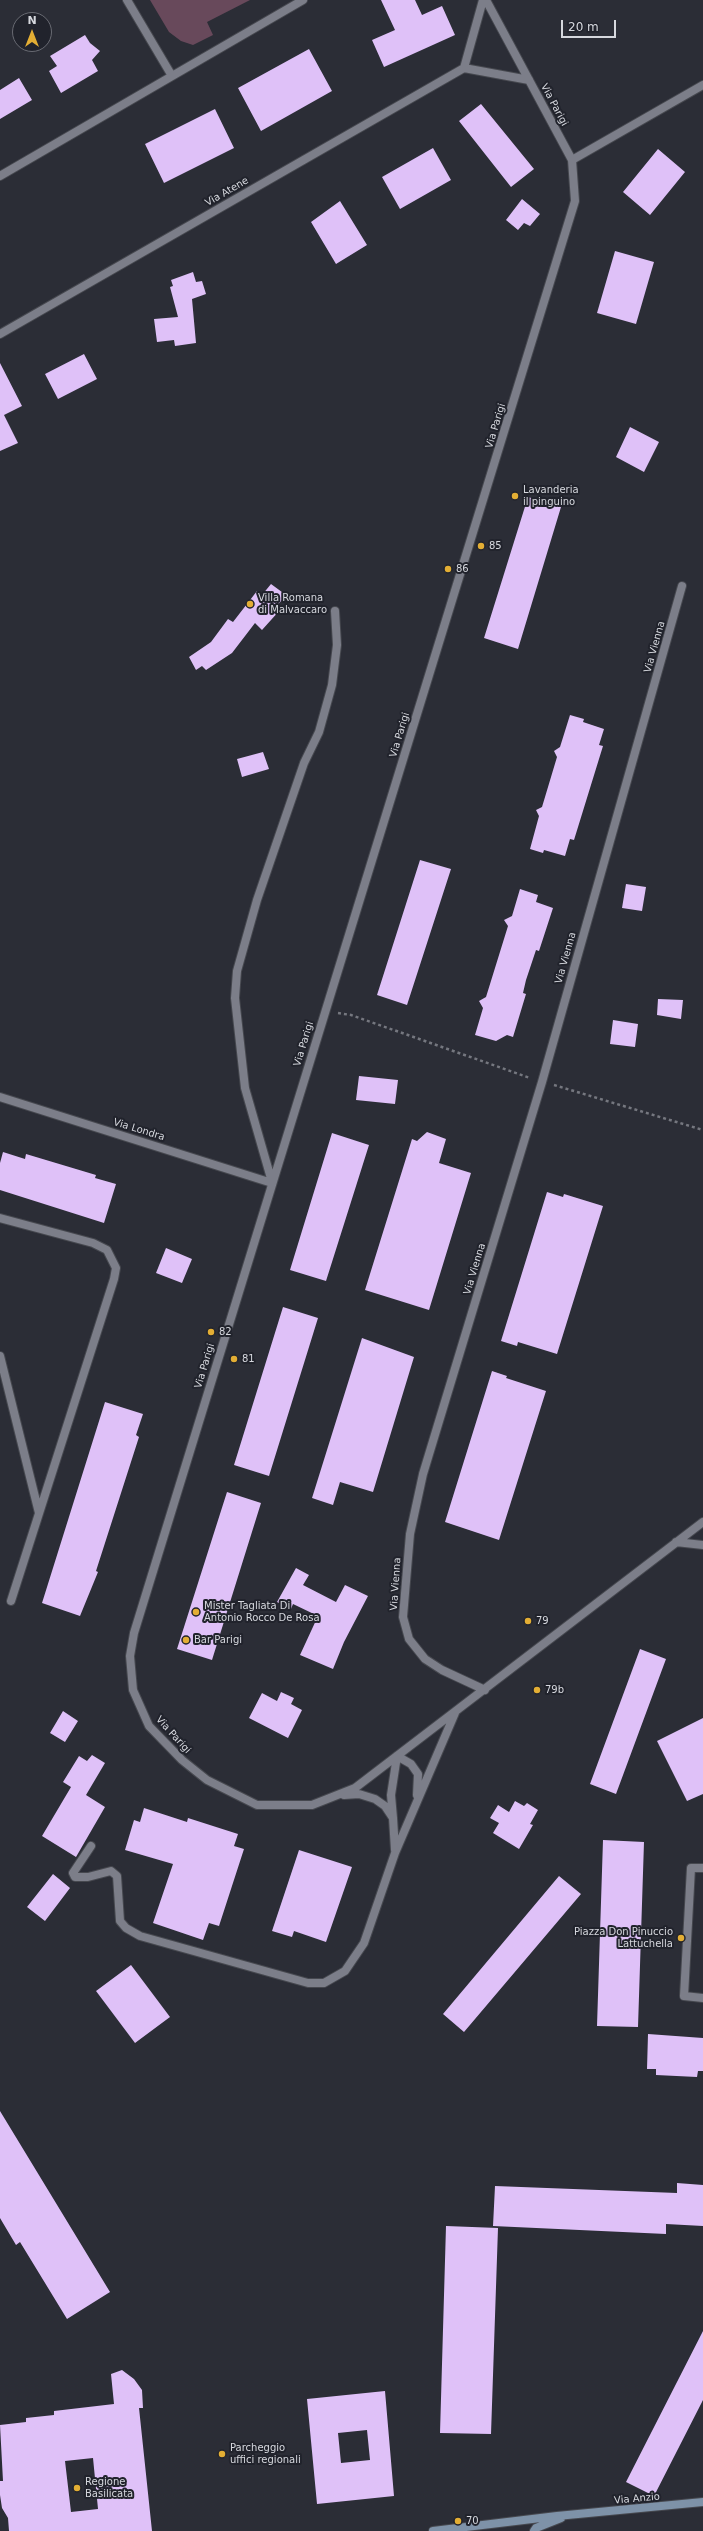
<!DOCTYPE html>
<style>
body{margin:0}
#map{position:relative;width:703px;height:2531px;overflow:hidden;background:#2b2d36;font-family:"DejaVu Sans",sans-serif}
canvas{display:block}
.north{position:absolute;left:12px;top:12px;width:40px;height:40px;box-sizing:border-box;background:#21232c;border:1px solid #696b73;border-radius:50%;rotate:0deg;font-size:11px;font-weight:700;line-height:16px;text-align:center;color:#d6d8de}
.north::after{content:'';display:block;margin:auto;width:14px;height:18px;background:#e3ae34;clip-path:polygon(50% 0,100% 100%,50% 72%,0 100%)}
.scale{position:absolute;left:561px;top:20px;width:55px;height:18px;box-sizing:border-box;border:2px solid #d6d8de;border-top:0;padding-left:5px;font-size:12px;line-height:14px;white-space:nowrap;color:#d6d8de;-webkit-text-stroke:3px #21232c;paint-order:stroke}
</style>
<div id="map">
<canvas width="703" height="2531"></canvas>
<div class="north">N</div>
<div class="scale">20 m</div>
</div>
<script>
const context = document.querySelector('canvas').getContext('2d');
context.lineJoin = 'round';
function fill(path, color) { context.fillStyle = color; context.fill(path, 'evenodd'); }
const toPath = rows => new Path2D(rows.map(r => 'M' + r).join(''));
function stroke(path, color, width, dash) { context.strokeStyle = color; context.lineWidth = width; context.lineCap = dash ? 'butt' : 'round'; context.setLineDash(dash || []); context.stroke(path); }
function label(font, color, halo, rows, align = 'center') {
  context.font = font + ' "DejaVu Sans",sans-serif'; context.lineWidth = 4; context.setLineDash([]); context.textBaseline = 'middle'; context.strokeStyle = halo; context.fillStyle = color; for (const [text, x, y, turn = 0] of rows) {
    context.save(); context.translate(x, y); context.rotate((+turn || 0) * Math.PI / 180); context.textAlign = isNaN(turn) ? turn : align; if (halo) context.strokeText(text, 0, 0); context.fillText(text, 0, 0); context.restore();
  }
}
fill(toPath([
 [150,0,250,0,207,22,213,35,193,45,181,41,169,32]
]), '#68495b');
fill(toPath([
 [381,0,415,0,422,15,442,6,455,35,384,67,372,40,395,30],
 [85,35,90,43,100,51,92,60,98,71,61,93,49,71,57,66,50,56],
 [309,49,332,91,261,131,238,88],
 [19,78,32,100,0,119,0,90],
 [481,104,534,169,511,187,459,121],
 [215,109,234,148,164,183,145,144],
 [433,148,451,180,400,209,382,177],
 [658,149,685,172,650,215,623,192],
 [522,199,540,214,530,226,524,223,518,230,506,220],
 [340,201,367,245,336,264,311,222],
 [615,251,654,262,636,324,597,313],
 [193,272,196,282,202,281,206,294,192,299,196,343,175,346,174,340,157,342,154,319,178,317,170,287,173,286,171,280],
 [84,354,97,379,58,399,45,374],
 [0,363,22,406,4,415,18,443,0,451],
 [630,427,659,442,644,472,616,457],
 [528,497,561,507,518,649,484,638],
 [271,584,286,595,276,607,280,610,262,630,255,623,232,653,206,670,202,666,196,670,189,657,211,642,228,619,233,622,257,591,262,595],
 [570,715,584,719,583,722,604,729,599,745,603,746,574,840,570,839,565,856,544,850,543,853,530,849,539,816,536,810,542,807,557,757,554,751,560,747],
 [263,752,269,769,242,777,237,759],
 [420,860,451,869,407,1005,377,995],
 [626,884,646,887,642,911,622,908],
 [520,889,538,895,536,902,553,908,539,951,536,950,526,980,523,993,526,994,513,1037,507,1035,496,1041,475,1035,483,1008,479,1001,486,997,508,926,504,920,512,916],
 [658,999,683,1000,681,1019,657,1015],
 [613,1020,638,1024,635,1047,610,1044],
 [359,1076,398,1080,395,1104,356,1100],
 [427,1132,446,1139,439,1163,471,1173,429,1310,365,1290,412,1139,417,1141],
 [332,1133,369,1145,326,1281,290,1270],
 [3,1152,25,1159,26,1154,96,1175,95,1178,116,1184,104,1223,0,1190,0,1163],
 [547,1192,563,1197,564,1194,603,1206,557,1354,518,1342,517,1346,501,1341],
 [166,1248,192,1259,182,1283,156,1273],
 [283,1307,318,1318,269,1476,234,1465],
 [362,1338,414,1357,373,1492,340,1482,333,1505,312,1498],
 [492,1371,507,1376,506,1378,546,1391,499,1540,445,1522],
 [105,1402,143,1414,136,1435,139,1437,96,1571,98,1572,80,1616,42,1603],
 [227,1492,261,1503,212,1660,177,1649],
 [296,1568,309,1575,303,1585,336,1602,345,1585,368,1596,344,1642,333,1669,300,1655,318,1616,293,1604,291,1609,277,1602],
 [640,1649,666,1659,616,1794,590,1784],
 [281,1692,294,1698,291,1704,302,1710,288,1738,249,1718,262,1693,277,1701],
 [63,1711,78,1721,65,1742,50,1733],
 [703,1718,703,1794,687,1801,657,1741],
 [92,1755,105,1763,86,1795,105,1807,76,1857,42,1836,71,1787,63,1782,79,1756,87,1761],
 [515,1801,524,1806,527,1803,538,1810,530,1824,533,1825,519,1849,493,1833,499,1823,490,1818,498,1805,509,1812],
 [144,1808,187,1822,188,1818,238,1834,234,1846,244,1849,219,1926,209,1923,203,1940,153,1923,173,1864,125,1850,134,1820,140,1822],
 [603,1840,644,1842,638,2027,597,2026],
 [299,1850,352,1867,326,1942,294,1931,292,1937,272,1931],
 [53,1874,70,1888,45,1921,27,1907],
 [559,1876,581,1894,464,2032,443,2014],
 [131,1965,170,2017,135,2043,96,1991],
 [648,2034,703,2038,703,2071,698,2071,697,2077,656,2075,656,2069,647,2069],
 [0,2111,110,2292,67,2319,20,2242,16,2245,0,2218],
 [677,2183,703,2185,703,2226,666,2224,666,2234,493,2226,495,2186,677,2193],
 [446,2226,498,2228,491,2434,440,2433],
 [703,2331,703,2400,654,2496,626,2482],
 [122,2370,134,2379,142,2390,143,2408,139,2408,152,2531,9,2531,8,2518,2,2508,0,2495,0,2481,3,2481,0,2425,26,2422,26,2418,54,2415,54,2411,114,2404,111,2374],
 [93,2458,98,2509,71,2512,65,2461],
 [385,2391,394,2496,317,2504,307,2399],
 [367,2430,370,2460,341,2463,338,2433]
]), '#dfc1f8');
const street = toPath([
 [127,0,172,76],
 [486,0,572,160,575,201,134,1633,130,1656,133,1690,149,1726,182,1760,207,1780,257,1805,312,1805,355,1788,703,1522],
 [464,68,483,0],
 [464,68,529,80],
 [572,160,703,85],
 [0,176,303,0],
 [0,334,464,68],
 [0,1097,272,1183],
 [272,1182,245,1088,235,998,237,971,257,900,304,763,319,732,332,685,337,645,335,611],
 [0,1218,93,1243,107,1250,116,1268,114,1279,11,1601],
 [0,1356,39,1513],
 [676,1542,703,1545],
 [485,1690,442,1670,425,1659,409,1639,403,1617,410,1534,423,1474,542,1082,682,586],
 [344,1795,359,1794,375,1799,385,1806,393,1818,395,1850],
 [393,1818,391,1795,397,1756,411,1764,418,1774,417,1795],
 [91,1846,73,1873,75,1877,88,1877,111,1871,117,1876,120,1921,126,1928,140,1936,308,1983,324,1983,345,1971,364,1943,395,1853,455,1713],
 [703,1868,691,1868,684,1996,703,1998]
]);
const secondary = toPath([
 [433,2531,557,2516,703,2502],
 [534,2531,536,2528,561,2518]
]);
stroke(street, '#46484f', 10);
stroke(secondary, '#46484f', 10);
stroke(toPath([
 [338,1013,351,1015,530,1078],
 [554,1085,703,1130]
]), '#75777f', 2.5, [3, 3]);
stroke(street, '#7c7e89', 8);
stroke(secondary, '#7e92a8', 8);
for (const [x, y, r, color] of [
 [515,496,4,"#e3ae34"],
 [481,546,4,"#e3ae34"],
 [448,569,4,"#e3ae34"],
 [250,604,4,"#e3ae34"],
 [211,1332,4,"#e3ae34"],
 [234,1359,4,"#e3ae34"],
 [196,1612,4,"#e3ae34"],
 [528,1621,4,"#e3ae34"],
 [186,1640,4,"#e3ae34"],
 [537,1690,4,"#e3ae34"],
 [681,1938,4,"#e3ae34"],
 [222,2454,4,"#e3ae34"],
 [77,2488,4,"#e3ae34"],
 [458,2521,4,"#e3ae34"]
]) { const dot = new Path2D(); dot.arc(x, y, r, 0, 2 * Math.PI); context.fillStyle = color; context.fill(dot); stroke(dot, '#21232c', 1.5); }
label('10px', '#d6d8de', '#21232c', [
 ["Via Parigi",554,105,62],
 ["Via Atene",227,192,-30],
 ["Via Parigi",496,426,-73],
 ["Via Vienna",655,647,-74],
 ["Via Parigi",400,735,-73],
 ["Via Vienna",566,958,-74],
 ["Via Parigi",304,1044,-73],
 ["Via Londra",139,1130,17],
 ["Via Vienna",475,1269,-73],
 ["Via Parigi",205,1366,-73],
 ["Via Vienna",396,1584,-86],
 ["Via Parigi",173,1735,48],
 ["Via Anzio",637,2499,-5]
]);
label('10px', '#d6d8de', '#21232c', [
 ["Lavanderia",523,490],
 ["il pinguino",523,502],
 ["85",489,546],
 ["86",456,569],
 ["Villa Romana",258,598],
 ["di Malvaccaro",258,610],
 ["82",219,1332],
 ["81",242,1359],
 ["Mister Tagliata Di",204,1606],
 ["Antonio Rocco De Rosa",204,1618],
 ["79",536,1621],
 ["Bar Parigi",194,1640],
 ["79b",545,1690],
 ["Piazza Don Pinuccio",673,1932,"right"],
 ["Lattuchella",673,1944,"right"],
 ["Parcheggio",230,2448],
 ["uffici regionali",230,2460],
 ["Regione",85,2482],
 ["Basilicata",85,2494],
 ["70",466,2521]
], 'left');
</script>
